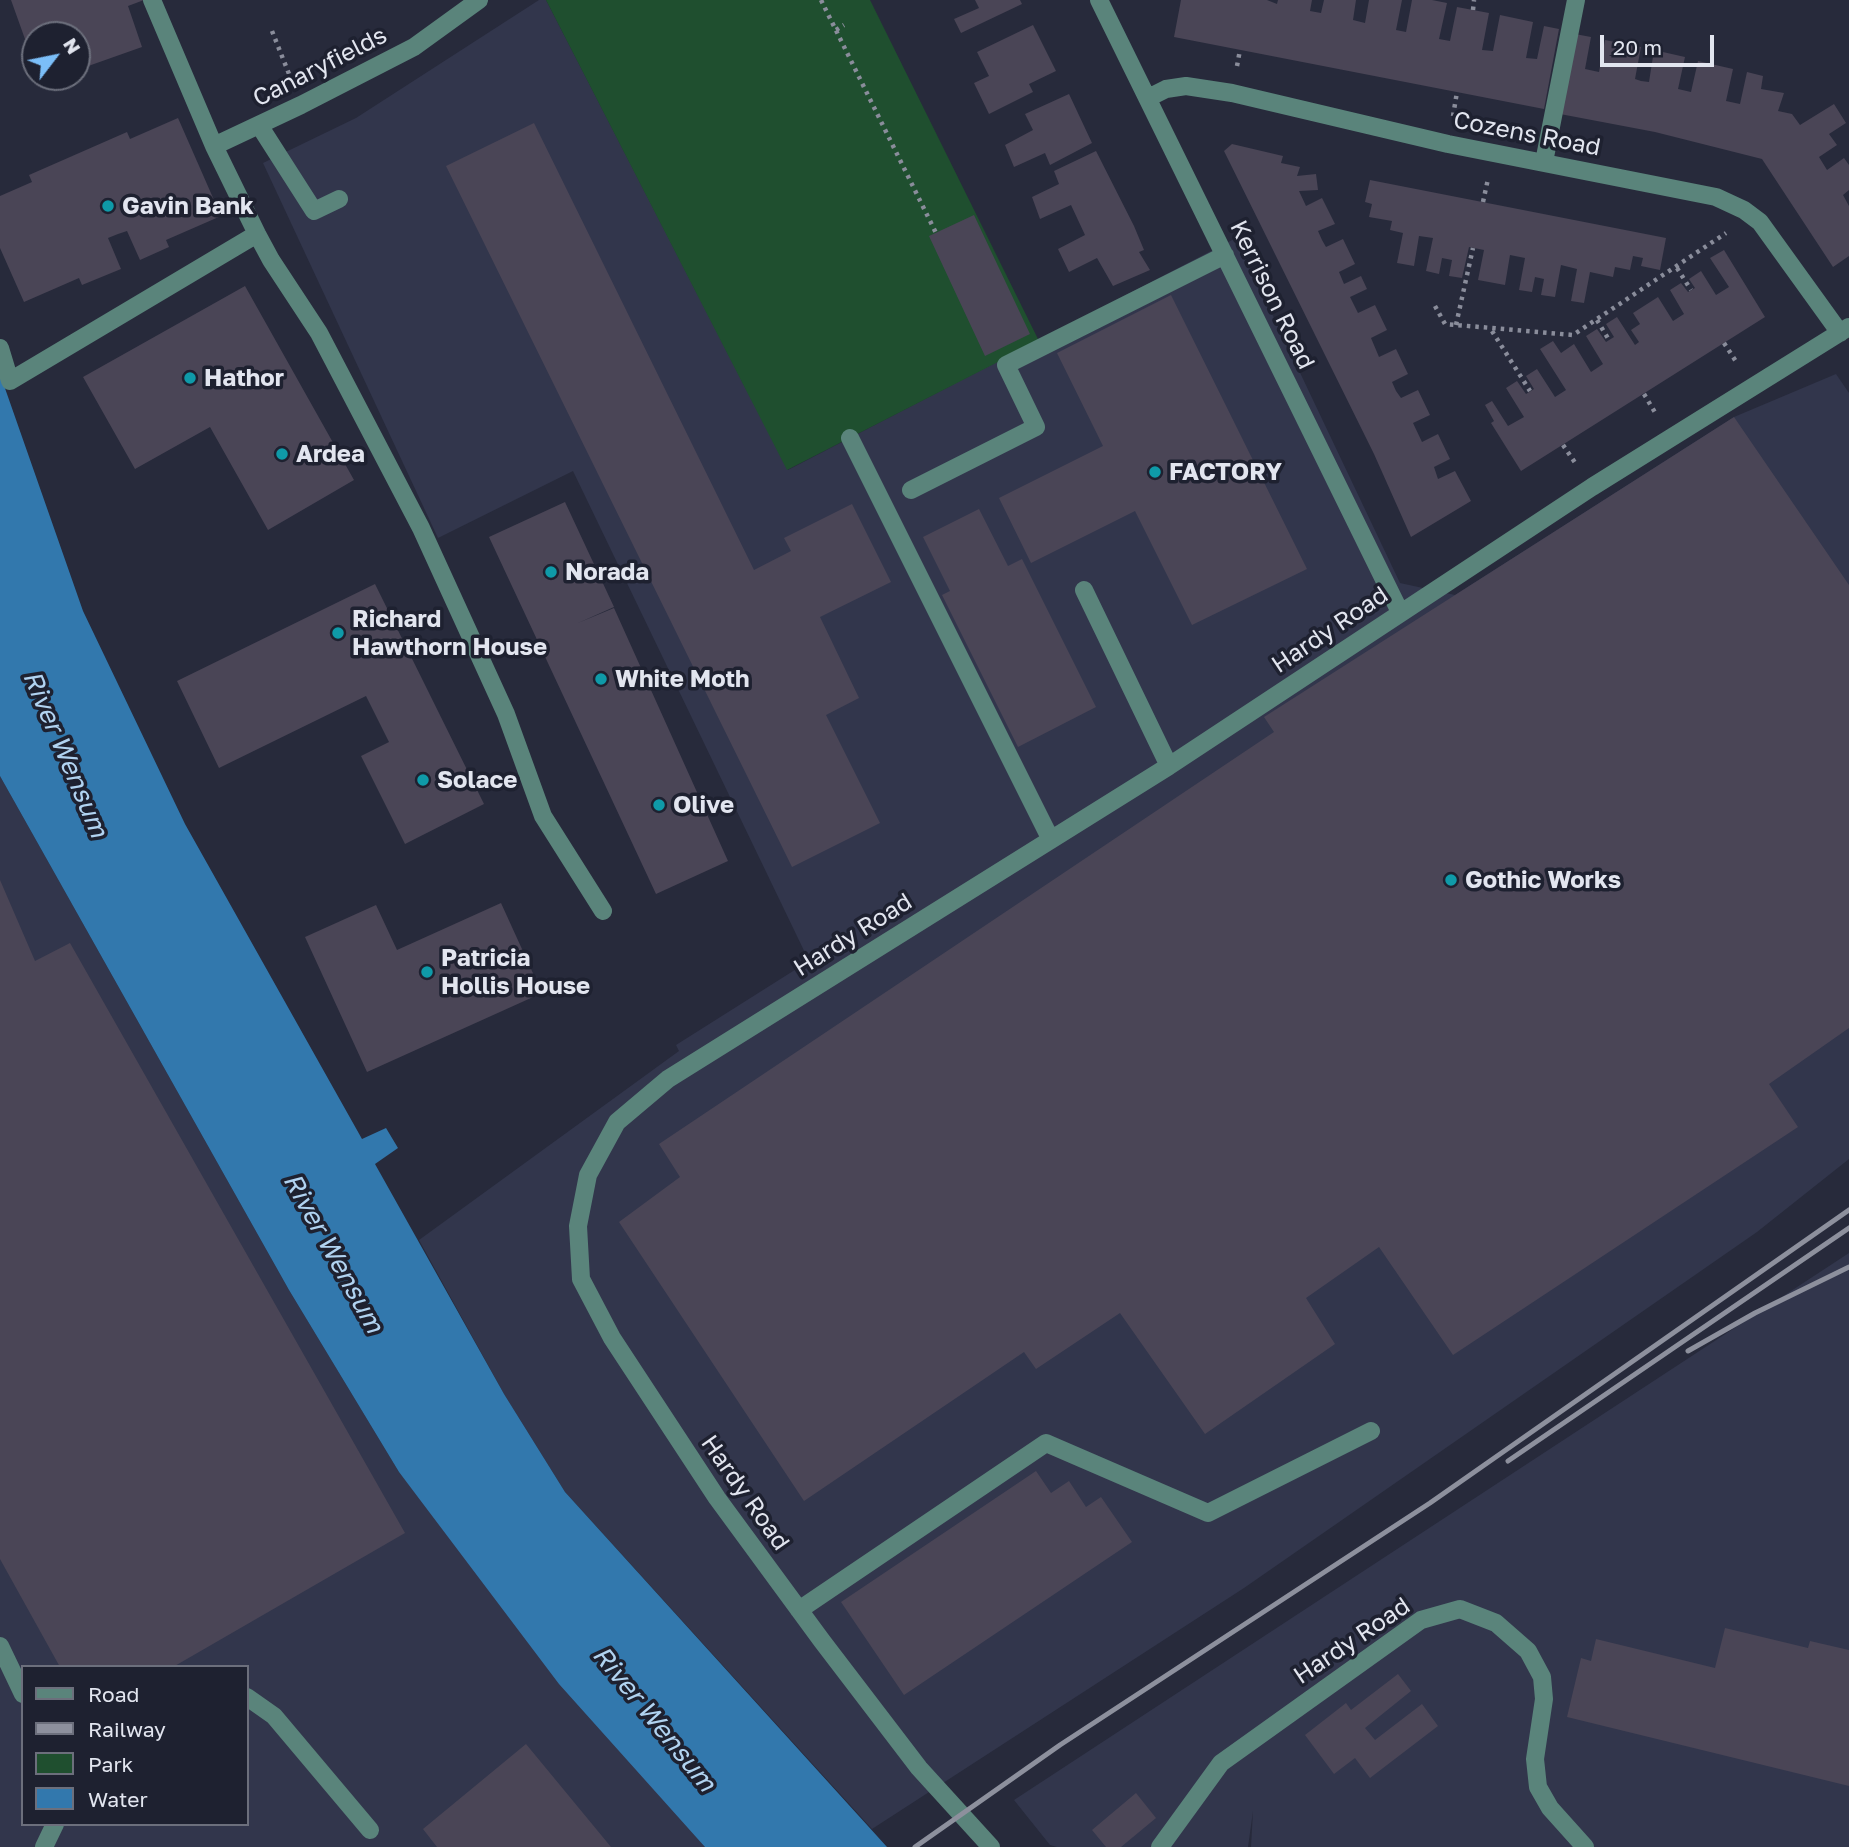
<!DOCTYPE html>
<style>
body{margin:0}
#map{position:relative;width:1849px;height:1847px;overflow:hidden;background:#272a3b;font-family:"Golos Text",sans-serif}
canvas{display:block}
.legend{position:absolute;left:21px;top:1665px;width:228px;height:161px;box-sizing:border-box;background:#1e2130;border:2px solid #6c6f7c;margin:0;padding:9px 12px;list-style:none;font-size:21px;color:#e2e5ef}
.legend li{display:flex;align-items:center;gap:14px;height:35px}
.legend b{width:35px;border:2px solid #6c6f7c}
.north{position:absolute;left:21px;top:21px;width:70px;height:70px;box-sizing:border-box;background:#1e2130;border:2px solid #6c6f7c;border-radius:50%;rotate:58deg;font-size:19px;font-weight:700;line-height:28px;text-align:center;color:#e2e5ef}
.north::after{content:'';display:block;margin:auto;width:24px;height:32px;background:#7bbef8;clip-path:polygon(50% 0,100% 100%,50% 72%,0 100%)}
.scale{position:absolute;left:1600px;top:35px;width:114px;height:32px;box-sizing:border-box;border:4px solid #e2e5ef;border-top:0;padding-left:9px;font-size:21px;line-height:24px;white-space:nowrap;color:#e2e5ef;-webkit-text-stroke:5px #1e2130;paint-order:stroke}
</style>
<div id="map">
<canvas width="1849" height="1847"></canvas>
<ul class="legend">
<li><b style="height:9px;background:#5a847b"></b>Road</li>
<li><b style="height:9px;background:#8d909d"></b>Railway</li>
<li><b style="height:19px;background:#1f4f2f"></b>Park</li>
<li><b style="height:19px;background:#3278ad"></b>Water</li>
</ul>
<div class="north">N</div>
<div class="scale">20 m</div>
</div>
<script>
const context = document.querySelector('canvas').getContext('2d');
context.lineJoin = 'round';
function fill(path, color) { context.fillStyle = color; context.fill(path, 'evenodd'); }
const toPath = rows => new Path2D(rows.map(r => 'M' + r).join(''));
function stroke(path, color, width, dash) { context.strokeStyle = color; context.lineWidth = width; context.lineCap = dash ? 'butt' : 'round'; context.setLineDash(dash || []); context.stroke(path); }
function label(font, color, halo, rows, align = 'center') {
  context.font = font + ' "Golos Text",sans-serif'; context.lineWidth = 7; context.setLineDash([]); context.textBaseline = 'middle'; context.strokeStyle = halo; context.fillStyle = color; for (const [text, x, y, turn = 0] of rows) {
    context.save(); context.translate(x, y); context.rotate((+turn || 0) * Math.PI / 180); context.textAlign = isNaN(turn) ? turn : align; if (halo) context.strokeText(text, 0, 0); context.fillText(text, 0, 0); context.restore();
  }
}
fill(toPath([
 [539,0,546,0,788,470,1236,238,1400,583,1455,595,1734,417,1836,374,1849,393,1849,1159,1757,1232,1244,1588,872,1829,565,1492,504,1394,419,1240,679,1051,676,1045,809,961,573,471,438,538,263,163,356,118],
 [0,776,289,1290,399,1472,705,1847,0,1847],
 [23,1667,247,1667,247,1824,23,1824],
 [1849,1253,1849,1847,1251,1847,1253,1811,1248,1847,1057,1847,1050,1845,1014,1800]
]), '#32364c');
fill(toPath([
 [546,0,870,0,1039,341,787,470]
]), '#1f4f2f');
fill(toPath([
 [0,374,83,611,185,824,362,1139,386,1128,398,1148,375,1164,504,1394,565,1492,887,1847,705,1847,559,1684,399,1472,289,1290,0,776]
]), '#3278ad');
fill(toPath([
 [11,0,144,0,128,6,142,47,77,70,77,35,35,35,35,67],
 [975,0,1020,0,1022,4,961,33,954,19,979,8],
 [1181,0,1267,0,1277,4,1278,0,1312,0,1310,11,1321,13,1324,0,1356,0,1353,20,1365,23,1369,0,1402,0,1396,30,1406,32,1412,0,1432,0,1447,3,1439,39,1450,41,1457,7,1489,13,1482,50,1493,51,1500,15,1533,22,1526,58,1537,59,1544,26,1559,29,1544,109,1174,37],
 [1033,25,1056,71,1029,84,1033,92,989,114,974,83,989,76,977,52],
 [1575,34,1591,37,1585,69,1599,72,1605,40,1641,47,1635,79,1641,81,1649,82,1654,50,1685,57,1678,89,1691,92,1698,61,1733,69,1726,101,1740,104,1747,72,1763,76,1761,89,1784,93,1778,111,1792,114,1800,125,1834,104,1846,123,1829,134,1837,145,1819,157,1827,170,1844,158,1849,165,1849,190,1843,195,1849,206,1849,256,1833,267,1762,159,1655,132,1560,114],
 [1069,94,1092,143,1050,165,1045,153,1014,167,1005,145,1033,130,1025,114],
 [178,118,221,216,166,240,169,247,140,260,127,231,118,234,108,238,121,269,82,285,79,278,24,302,0,248,0,196,32,182,29,175,127,132,130,139],
 [534,123,754,570,791,551,784,538,852,504,891,582,820,617,859,698,826,715,880,823,792,867,446,166],
 [1232,144,1283,156,1281,163,1300,167,1297,176,1316,174,1318,190,1299,191,1306,206,1322,198,1335,224,1318,231,1322,240,1326,247,1343,239,1355,264,1339,272,1344,284,1361,276,1367,289,1350,297,1358,313,1375,305,1387,330,1371,338,1379,357,1396,349,1408,374,1392,382,1396,391,1401,398,1418,390,1430,415,1413,423,1422,442,1438,434,1450,459,1434,467,1438,479,1455,471,1471,501,1411,537,1374,454,1224,151],
 [1096,151,1134,226,1144,250,1139,252,1150,270,1113,286,1097,258,1069,272,1058,249,1085,235,1071,205,1040,219,1032,197,1059,184,1054,171],
 [1370,180,1666,238,1660,270,1641,266,1643,258,1633,256,1630,270,1615,267,1613,277,1590,272,1584,303,1571,301,1577,269,1561,265,1555,297,1541,295,1544,279,1535,277,1532,292,1519,290,1525,258,1510,255,1505,285,1478,280,1484,250,1469,247,1462,278,1449,276,1452,260,1442,258,1439,274,1426,271,1433,238,1419,236,1414,266,1397,263,1403,233,1390,230,1392,221,1369,217,1372,204,1365,202],
 [974,215,1030,334,985,356,929,236],
 [1724,250,1765,317,1521,471,1491,423,1494,421,1485,405,1492,401,1508,426,1524,417,1506,388,1517,381,1526,394,1534,389,1526,376,1537,369,1555,397,1566,390,1540,349,1553,341,1561,353,1574,344,1591,372,1603,364,1586,336,1597,329,1606,342,1614,337,1606,324,1617,317,1635,345,1639,342,1631,330,1640,324,1633,313,1658,297,1673,321,1684,314,1670,290,1681,283,1688,292,1695,288,1689,279,1701,271,1716,295,1729,287,1710,258],
 [245,286,354,480,268,530,210,427,135,469,83,377],
 [1171,295,1307,569,1192,625,1135,511,1031,563,999,498,1103,446,1057,353],
 [1734,417,1849,585,1849,1028,1769,1084,1798,1127,1453,1355,1379,1247,1306,1298,1335,1344,1205,1434,1120,1313,1036,1369,1024,1352,804,1501,619,1222,680,1177,659,1144,1274,732,1264,717],
 [565,502,614,607,578,623,614,608,728,861,656,894,489,537],
 [979,509,1008,566,1022,559,1096,707,1018,747,942,595,950,591,923,537],
 [375,584,484,804,405,844,361,756,389,742,366,696,219,768,177,681],
 [0,880,35,961,70,943,405,1533,173,1667,60,1667,0,1559],
 [501,903,542,993,367,1072,305,937,376,905,397,950],
 [1036,1471,1051,1493,1069,1481,1086,1507,1101,1497,1132,1542,904,1695,841,1602],
 [1725,1628,1808,1648,1810,1641,1849,1650,1849,1786,1567,1717,1581,1658,1591,1661,1596,1639,1715,1668],
 [1398,1674,1411,1691,1365,1728,1375,1740,1422,1704,1438,1726,1370,1778,1355,1758,1334,1774,1305,1735,1346,1703,1351,1710],
 [526,1744,611,1847,437,1847,423,1829],
 [1136,1793,1156,1818,1121,1847,1106,1847,1092,1830]
]), '#4a4556');
stroke(toPath([
 [821,0,936,233],
 [1473,10,1474,0],
 [836,30,844,25],
 [272,31,291,79],
 [1237,66,1240,50],
 [1453,116,1457,92],
 [1483,202,1488,179],
 [1677,268,1691,290],
 [1435,306,1445,324,1573,335,1726,233],
 [1597,320,1609,340],
 [1456,325,1473,248],
 [1492,331,1530,391],
 [1724,343,1737,363],
 [1644,394,1656,414],
 [1563,445,1576,464]
]), '#8a8d9b', 4.5, [3.5, 5]);
stroke(toPath([
 [152,0,214,146,257,234,271,260,319,333,421,528,506,714,543,816,603,911],
 [1099,0,1400,612],
 [1148,98,1166,89,1186,86,1232,93,1448,144,1716,197,1744,210,1760,222,1840,333],
 [259,125,314,211,339,199],
 [214,146,301,105,414,47,479,0],
 [1544,162,1576,0],
 [0,348,10,381,257,234],
 [850,438,1051,840],
 [911,490,1036,427,1006,365,1225,255],
 [1084,590,1169,766],
 [799,1610,1046,1443,1208,1513,1371,1431],
 [0,1646,23,1694],
 [247,1697,274,1716,370,1830],
 [44,1847,55,1824],
 [991,1847,919,1768,822,1641,717,1498,612,1338,581,1279,578,1226,588,1175,617,1122,668,1079,1169,766,1592,487,1849,327],
 [1160,1847,1221,1763,1421,1620,1460,1609,1496,1623,1528,1651,1542,1677,1544,1699,1535,1759,1538,1787,1550,1808,1585,1847]
]), '#5a847b', 18);
stroke(toPath([
 [1688,1351,1755,1313,1849,1267],
 [1508,1461,1849,1228],
 [915,1847,1060,1745,1430,1503,1849,1210]
]), '#8d909d', 5);
for (const [x, y, r, color] of [
 [108,206,7,"#0f9aa8"],
 [190,378,7,"#0f9aa8"],
 [282,454,7,"#0f9aa8"],
 [1155,472,7,"#0f9aa8"],
 [551,572,7,"#0f9aa8"],
 [338,633,7,"#0f9aa8"],
 [601,679,7,"#0f9aa8"],
 [423,780,7,"#0f9aa8"],
 [659,805,7,"#0f9aa8"],
 [1451,880,7,"#0f9aa8"],
 [427,972,7,"#0f9aa8"]
]) { const dot = new Path2D(); dot.arc(x, y, r, 0, 2 * Math.PI); context.fillStyle = color; context.fill(dot); stroke(dot, '#1e2130', 2.5); }
label('24px', '#e2e5ef', '#1e2130', [
 ["Canaryfields",320,67,-27],
 ["Cozens Road",1527,134,11],
 ["Kerrison Road",1272,295,64],
 ["Hardy Road",1330,630,-34],
 ["Hardy Road",853,935,-32],
 ["Hardy Road",745,1493,55],
 ["Hardy Road",1352,1641,-34]
]);
label('bold 24px', '#e2e5ef', '#1e2130', [
 ["Gavin Bank",122,206],
 ["Hathor",204,378],
 ["Ardea",296,454],
 ["FACTORY",1169,472],
 ["Norada",565,572],
 ["Richard",352,619],
 ["Hawthorn House",352,647],
 ["White Moth",615,679],
 ["Solace",437,780],
 ["Olive",673,805],
 ["Gothic Works",1465,880],
 ["Patricia",441,958],
 ["Hollis House",441,986]
], 'left');
label('italic 26px', '#b1d3f1', '#1e2130', [
 ["River Wensum",65,754,67],
 ["River Wensum",333,1253,61],
 ["River Wensum",654,1719,51]
]);
</script>
